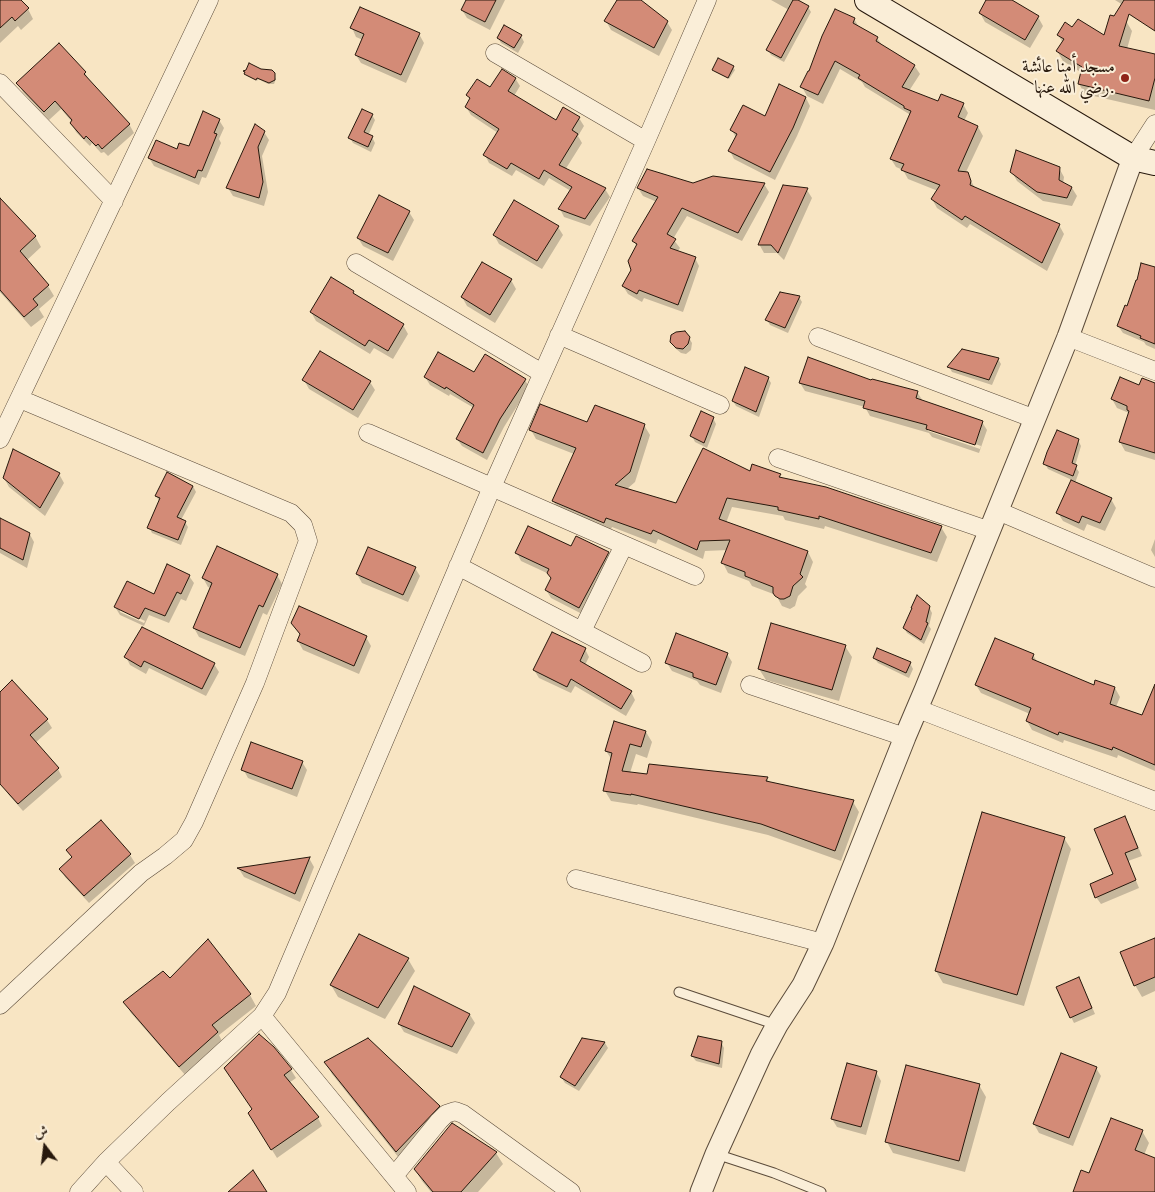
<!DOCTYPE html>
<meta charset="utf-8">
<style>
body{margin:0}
#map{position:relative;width:1155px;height:1192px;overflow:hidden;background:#f8e5c3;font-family:Alegreya,Amiri,serif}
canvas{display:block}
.north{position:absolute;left:20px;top:1122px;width:50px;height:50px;-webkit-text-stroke:4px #faeed8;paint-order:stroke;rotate:345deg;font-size:14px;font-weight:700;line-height:20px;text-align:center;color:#27180c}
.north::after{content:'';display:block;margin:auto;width:18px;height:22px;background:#27180c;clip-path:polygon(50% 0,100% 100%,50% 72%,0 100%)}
</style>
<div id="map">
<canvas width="1155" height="1192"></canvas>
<div class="north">ش</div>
</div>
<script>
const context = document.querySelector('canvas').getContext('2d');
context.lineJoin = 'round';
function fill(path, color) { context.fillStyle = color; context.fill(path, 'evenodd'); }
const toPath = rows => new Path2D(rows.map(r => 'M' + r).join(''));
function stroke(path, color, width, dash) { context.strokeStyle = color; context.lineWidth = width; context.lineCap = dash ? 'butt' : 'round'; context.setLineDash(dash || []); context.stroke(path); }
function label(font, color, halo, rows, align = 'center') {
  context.font = font + ' Alegreya,Amiri,serif'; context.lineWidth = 4; context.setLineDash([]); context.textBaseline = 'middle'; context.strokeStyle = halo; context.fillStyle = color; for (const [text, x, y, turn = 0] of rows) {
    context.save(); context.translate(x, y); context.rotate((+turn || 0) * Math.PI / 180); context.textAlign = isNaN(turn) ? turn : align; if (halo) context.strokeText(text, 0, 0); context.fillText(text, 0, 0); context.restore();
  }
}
fill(toPath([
 [0,0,20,0,28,9,33,19,21,30,18,26,0,43],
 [467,0,505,0,490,30,467,18,462,10],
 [617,0,639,0,667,22,672,30,659,56,611,30,606,21],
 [771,0,796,0,808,7,811,12,784,62,771,55,768,50,789,10],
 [988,0,1009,0,1038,17,1043,26,1030,48,985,22,980,13],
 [1115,0,1155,0,1155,25],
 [854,19,859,27,877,38,882,45,914,65,920,74,909,91,939,103,963,104,968,113,964,121,978,127,983,136,966,172,975,188,1059,225,1064,234,1047,271,970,224,967,228,937,208,932,199,938,191,908,179,903,170,896,167,891,159,910,116,909,114,865,87,862,82,840,69,823,104,807,96,802,87],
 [1126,21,1132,31,1127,49,1155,55,1155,110,1085,94,1079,84,1082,73,1063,61,1057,51,1063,43,1058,35,1072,29,1105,37],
 [352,28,419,34,424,43,406,83,361,63,356,55,363,40,356,37],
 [521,36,524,42,518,53,501,43,498,38],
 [733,67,735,70,729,79,715,72,713,70],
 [261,71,271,71,276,79,274,84,268,84,258,79,257,81,247,76,245,72],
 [85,73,90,81,129,124,134,133,108,156,104,152,101,153,92,143,90,146,76,132,71,123,72,122,61,109,49,120,23,92,18,83],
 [515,78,520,86,514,96,556,121,564,109,579,118,584,126,578,136,582,143,565,170,605,189,610,197,590,226,564,217,560,209,571,191,549,178,544,186,516,170,512,176,489,163,485,155,498,133,471,115,466,107,470,100,468,95,491,89],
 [806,98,810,106,797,136,775,180,734,159,730,151,736,138,732,130,765,117],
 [372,115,375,120,368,136,372,137,375,143,371,152,353,143,350,138],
 [219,120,224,128,219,139,221,143,206,178,202,177,199,185,154,166,149,158,189,148],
 [264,132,269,140,262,156,268,192,264,206,233,196,228,188],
 [1059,168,1064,177,1063,184,1072,188,1077,196,1072,206,1043,201,1017,181,1012,172],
 [693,184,764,184,769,192,742,241,687,216,673,239,680,248,677,252,695,258,699,266,683,312,644,298,642,302,628,294,623,286,633,270,637,247,634,241,657,202,643,196,638,188],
 [807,190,812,198,784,260,777,253,764,253,759,244],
 [0,200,35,236,41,247,26,261,48,286,54,296,39,309,44,317,31,327,0,292],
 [409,212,414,220,393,261,363,246,358,238],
 [558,227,563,235,542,269,499,244,494,235],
 [1155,268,1155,349,1146,345,1144,342,1123,333,1118,326,1128,308],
 [511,280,516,289,495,323,467,306,462,297],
 [353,292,355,295,403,325,408,334,393,359,374,348,370,354,316,321,311,312],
 [799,297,802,302,788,333,770,325,767,320],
 [689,338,692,343,691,350,686,354,681,353,675,348,672,342],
 [998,359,1001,364,992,385,952,372,949,367],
 [475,374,525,380,529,387,504,427,487,460,462,446,457,439,474,408,450,394,449,396,430,385,425,377],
 [768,378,771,383,759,417,736,406,733,401],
 [304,380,370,382,375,390,358,418,309,389],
 [872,382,917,392,923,401,982,422,987,430,979,453,932,437,929,433,870,416,865,407,805,391,800,383],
 [928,428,981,446,980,449,928,431],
 [1155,385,1155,460,1125,451,1120,442,1129,413,1117,408,1112,399,1139,386],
 [713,418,716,424,707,448,695,442,692,436],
 [588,424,644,425,650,435,635,482,627,489,677,505,751,472,780,475,782,479,941,527,947,537,937,562,825,526,824,529,785,520,783,516,732,507,726,523,808,552,813,562,805,584,807,587,798,596,795,606,790,609,782,606,776,595,752,586,749,581,728,573,723,563,728,550,705,551,703,559,658,539,656,544,612,527,610,532,559,510,553,501,574,454,536,439,531,430],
 [1078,440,1081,446,1075,466,1079,472,1075,483,1111,499,1116,508,1105,531,1087,524,1084,531,1063,521,1058,513,1072,480,1048,469,1045,464],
 [59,474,64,483,45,516,9,487,4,478],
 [193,486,196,492,181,520,185,522,188,527,181,545,152,533,149,527,160,502,156,496],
 [0,519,29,533,34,542,27,568,0,553],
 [1155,539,1155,557,1151,550],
 [571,548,608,553,612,561,584,615,551,598,546,590,552,579,549,574,521,561,517,553],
 [415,568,420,576,408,602,362,583,357,574],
 [277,575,282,584,267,615,263,613,245,656,199,637,194,628,211,588,208,587,203,578],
 [189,576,194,583,186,601,181,599,169,623,149,615,144,626,120,615,115,607,154,595],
 [120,609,145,621,144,623,120,612],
 [929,607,932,613,929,626,931,629,924,644,907,633,904,628],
 [292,623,366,637,371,646,359,674,303,650,298,641,301,636],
 [845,646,852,657,839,701,766,680,759,669],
 [585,649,589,657,585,665,631,692,635,700,626,716,575,686,571,693,539,678,534,670],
 [727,654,732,662,721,693,700,685,697,681,672,671,667,663],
 [1033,655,1038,663,1094,687,1096,682,1115,688,1120,697,1116,707,1143,716,1155,695,1155,771,1118,755,1117,758,1064,740,1063,743,1032,730,1027,721,1030,714,981,693,976,685],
 [126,657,214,664,219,672,206,696,149,668,146,674,130,665],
 [874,658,910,663,913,669,909,678,878,663],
 [12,682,47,720,52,728,35,743,58,769,62,777,23,811,8,794,3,786,0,769,0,694],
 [646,732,652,742,647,758,636,754,630,773,648,775,767,778,769,783,853,802,859,812,841,861,768,835,638,804,637,805,611,801,605,791,612,760,606,751],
 [302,762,307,770,297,797,248,778,243,769],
 [1125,818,1129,825,1142,856,1128,861,1139,888,1101,904,1096,897,1114,875],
 [101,821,130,855,135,863,89,903,65,877,61,869,72,858,68,851],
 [1064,838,1071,849,1024,1006,943,983,936,971],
 [309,858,314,867,300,902,244,877,239,869],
 [359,936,408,959,415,971,385,1019,338,997,331,985],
 [1155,939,1155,991,1142,997,1135,985],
 [208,941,250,995,256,1006,219,1035,223,1043,186,1076,131,1013,125,1002,170,980],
 [1082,984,1095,1014,1074,1023,1071,1017],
 [470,1015,475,1023,457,1054,404,1032,399,1024],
 [583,1039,605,1043,608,1048,579,1091,565,1083,561,1077],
 [721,1042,724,1048,722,1068,696,1061,692,1056],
 [326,1063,439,1106,446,1118,403,1163,332,1074],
 [1096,1068,1101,1076,1073,1146,1039,1133,1034,1124],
 [291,1070,296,1078,289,1083,318,1118,322,1126,277,1158,254,1121,253,1110,231,1077],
 [876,1072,881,1081,866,1135,837,1127,832,1119],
 [979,1085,986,1097,965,1172,893,1153,887,1142],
 [1142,1131,1149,1143,1144,1155,1155,1159,1155,1192,1074,1192,1090,1175],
 [496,1153,503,1164,478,1192,431,1192,422,1181,415,1169]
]), '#0003');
const building = toPath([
 [0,0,21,0,29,8,15,21,12,17,0,28,0,0],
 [466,0,496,0,485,22,461,10,466,0],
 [617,0,641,0,668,21,654,48,604,21,617,0],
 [793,0,798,0,809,6,781,58,766,50,793,0],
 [986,0,1012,0,1039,16,1025,40,979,13,986,0],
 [1124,0,1155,0,1155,31,1129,14,1119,46,1155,54,1155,78,1149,101,1078,84,1082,67,1056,51,1064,39,1057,35,1065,22,1072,27,1078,19,1104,35,1110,15,1114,16,1124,0],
 [360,7,420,33,401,75,355,55,364,34,350,28,360,7],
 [835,9,855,18,853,23,878,37,876,41,915,65,902,87,938,101,941,94,964,103,958,117,978,126,958,171,968,172,971,181,970,185,1060,224,1042,263,965,216,962,220,931,199,940,185,901,170,904,164,890,159,911,111,904,108,904,106,858,78,860,75,835,61,818,95,800,87,808,71,809,71,822,36,835,9],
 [504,25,522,35,514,48,497,38,504,25],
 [59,43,86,72,84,74,130,124,102,149,98,144,96,146,86,136,84,139,70,123,72,120,55,101,44,112,16,83,59,43],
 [718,58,734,66,728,78,712,70,718,58],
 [249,63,261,69,272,70,275,73,275,80,269,83,257,78,256,80,244,74,245,72,243,71,246,70,249,63],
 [502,69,516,78,508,91,556,120,563,107,580,117,572,130,578,134,559,165,606,188,585,219,558,209,572,187,544,170,539,179,511,163,507,169,483,155,499,129,465,107,470,98,466,95,477,79,490,87,502,69],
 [779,84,806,97,793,128,770,172,728,151,737,134,730,130,743,105,765,116,779,84],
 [362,109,373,114,364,132,373,136,368,147,348,138,362,109],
 [203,111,220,119,214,133,217,134,202,171,198,170,195,178,148,158,156,140,177,149,179,143,189,146,203,111],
 [255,124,265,131,258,147,263,182,259,198,226,188,255,124],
 [1016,150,1060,167,1059,180,1072,187,1067,198,1037,192,1010,172,1016,150],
 [647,169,693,183,713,176,765,183,738,233,682,208,667,234,676,239,670,248,696,257,678,305,639,290,637,294,622,286,631,270,628,261,637,244,632,241,658,197,637,188,647,169],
 [783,185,808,188,778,253,771,245,758,245,783,185],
 [379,195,410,211,388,253,357,238,379,195],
 [0,198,36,236,20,251,49,285,33,299,38,305,24,317,0,290,0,198],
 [514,200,559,226,537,261,493,235,514,200],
 [482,262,512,279,490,315,461,297,482,262],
 [1141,263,1155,267,1155,344,1140,338,1141,336,1117,326,1125,305,1127,306,1136,280,1137,280,1141,263],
 [331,277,354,291,353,293,404,324,388,351,369,340,365,346,310,312,331,277],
 [780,292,800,296,785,328,765,320,780,292],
 [685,331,690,337,688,344,683,349,676,348,670,342,671,335,676,332,685,331],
 [962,349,999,358,989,380,947,367,962,349],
 [320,351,371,381,353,410,302,380,320,351],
 [438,352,474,372,485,354,526,379,500,419,483,453,456,439,474,405,446,387,445,389,424,377,438,352],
 [808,357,871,380,872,379,918,391,916,398,983,421,975,445,926,429,927,425,863,408,865,401,799,383,808,357],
 [745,367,769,377,756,412,732,401,745,367],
 [1120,377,1139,385,1142,378,1155,383,1155,453,1119,442,1129,411,1127,410,1127,406,1111,399,1120,377],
 [540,404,587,422,595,405,645,424,630,472,615,485,676,503,703,448,750,471,752,464,781,474,779,477,826,487,942,526,931,553,819,516,819,519,778,510,778,507,727,498,719,519,808,551,800,574,803,577,793,586,790,596,784,599,780,599,775,596,773,593,773,587,745,576,745,572,721,563,730,540,700,541,697,550,653,530,651,534,606,518,604,523,552,501,576,448,529,430,540,404],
 [701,411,714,417,704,443,690,436,701,411],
 [1057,430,1079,439,1072,463,1077,465,1073,476,1043,464,1047,452,1057,430],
 [13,449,60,473,40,508,3,478,13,449],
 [167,472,193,486,177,517,186,521,178,540,147,528,160,498,155,496,167,472],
 [1071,480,1112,498,1100,523,1082,516,1079,523,1056,513,1071,480],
 [0,518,30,533,23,560,0,548,0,518],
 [528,526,571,546,576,536,609,552,579,608,545,590,551,578,547,573,549,569,515,553,528,526],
 [217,546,278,574,263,607,259,605,240,648,193,628,212,583,202,578,217,546],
 [368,547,416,567,403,595,356,574,368,547],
 [167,564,190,575,181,594,177,592,165,616,145,608,139,619,114,607,127,581,154,594,167,564],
 [917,595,930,606,926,622,928,623,921,640,903,628,912,608,911,608,917,595],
 [299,606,367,636,354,666,297,641,300,634,291,623,299,606],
 [771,623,846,645,832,690,758,669,771,623],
 [142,627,215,663,202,689,144,661,141,667,124,657,142,627],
 [552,632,586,648,580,661,632,691,621,709,571,679,567,687,533,670,552,632],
 [676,633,728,653,716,685,693,677,693,673,665,663,676,633],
 [995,638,1034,654,1032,659,1094,685,1095,680,1115,687,1110,704,1142,715,1155,684,1155,765,1113,747,1112,750,1059,732,1058,735,1026,721,1031,708,975,685,995,638],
 [877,648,911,662,906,673,873,658,877,648],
 [12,680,48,719,30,735,59,768,18,804,0,784,0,692,12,680],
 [614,721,646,731,641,747,630,744,622,771,647,774,649,764,768,777,766,781,854,800,835,851,761,824,631,794,631,795,603,791,612,753,605,751,614,721],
 [251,742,303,761,292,789,241,770,251,742],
 [982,812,1065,837,1017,995,935,971,982,812],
 [1125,816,1138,848,1125,853,1136,880,1095,898,1090,884,1113,874,1094,829,1125,816],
 [101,820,131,854,84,896,59,869,72,857,66,850,101,820],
 [310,857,295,894,237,868,310,857],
 [359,934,409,958,378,1008,330,985,359,934],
 [1155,938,1155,977,1134,986,1120,952,1155,938],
 [208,939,251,994,212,1025,218,1032,179,1067,123,1002,163,971,170,978,208,939],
 [1079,977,1092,1008,1070,1018,1056,987,1079,977],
 [414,986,470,1014,452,1047,398,1024,414,986],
 [259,1034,274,1047,292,1069,284,1075,319,1117,271,1150,248,1113,252,1109,224,1068,259,1034],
 [698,1036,722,1041,719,1064,691,1056,698,1036],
 [368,1038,440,1106,396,1152,324,1062,368,1038],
 [582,1038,605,1042,575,1086,560,1077,582,1038],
 [1061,1053,1097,1067,1069,1138,1033,1124,1061,1053],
 [847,1063,877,1071,861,1127,831,1119,847,1063],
 [906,1065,980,1084,959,1161,885,1142,906,1065],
 [1111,1118,1143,1130,1135,1150,1155,1158,1155,1192,1073,1192,1081,1170,1089,1173,1111,1118],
 [452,1123,497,1152,461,1192,433,1192,414,1169,452,1123],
 [253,1170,267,1192,228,1192,253,1170]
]);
fill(building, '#d38b77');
stroke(building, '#27180c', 1);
const service = toPath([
 [679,992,777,1025],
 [716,1154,774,1173,821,1192]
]);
const minor = toPath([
 [495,53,646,141],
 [0,83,114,201],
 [1133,158,1155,124],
 [356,263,542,373],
 [559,335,720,405],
 [818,337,1035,419],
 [1068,337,1155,371],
 [368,433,695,576],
 [0,439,209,0],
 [778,458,990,531],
 [998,511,1155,578],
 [458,566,642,663],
 [582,631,624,545],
 [750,685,905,737],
 [918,709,1155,801],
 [576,879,823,943],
 [0,1005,141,873,165,856,184,840,194,822,255,683,308,541,303,525,291,513,20,399],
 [262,1016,407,1192],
 [106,1162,134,1192],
 [394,1176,439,1121,446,1114,455,1111,463,1114,571,1192],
 [79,1192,106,1162,168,1102,262,1016,277,993,492,487,646,141,707,0]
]);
const tertiary = toPath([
 [701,1192,716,1154,761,1055,777,1025,803,985,823,943,905,737,925,690,1068,337,1133,158]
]);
const secondary = toPath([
 [867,0,1133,158,1155,163]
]);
stroke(service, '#5b4b3a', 11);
stroke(minor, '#5b4b3a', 19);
stroke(tertiary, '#5b4b3a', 23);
stroke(secondary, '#27180c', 26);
stroke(service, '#faeed8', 9);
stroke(minor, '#faeed8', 18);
stroke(tertiary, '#faeed8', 21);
stroke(secondary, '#faeed8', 24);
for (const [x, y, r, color] of [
 [1125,78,5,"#8f2418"]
]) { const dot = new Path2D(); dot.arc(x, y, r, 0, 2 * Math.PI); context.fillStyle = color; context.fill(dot); stroke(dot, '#faeed8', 2); }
label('18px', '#27180c', '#faeed8', [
 ["مسجد أمنا عائشة",1115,68],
 ["رضي الله عنها.",1115,89]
], 'right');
</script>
